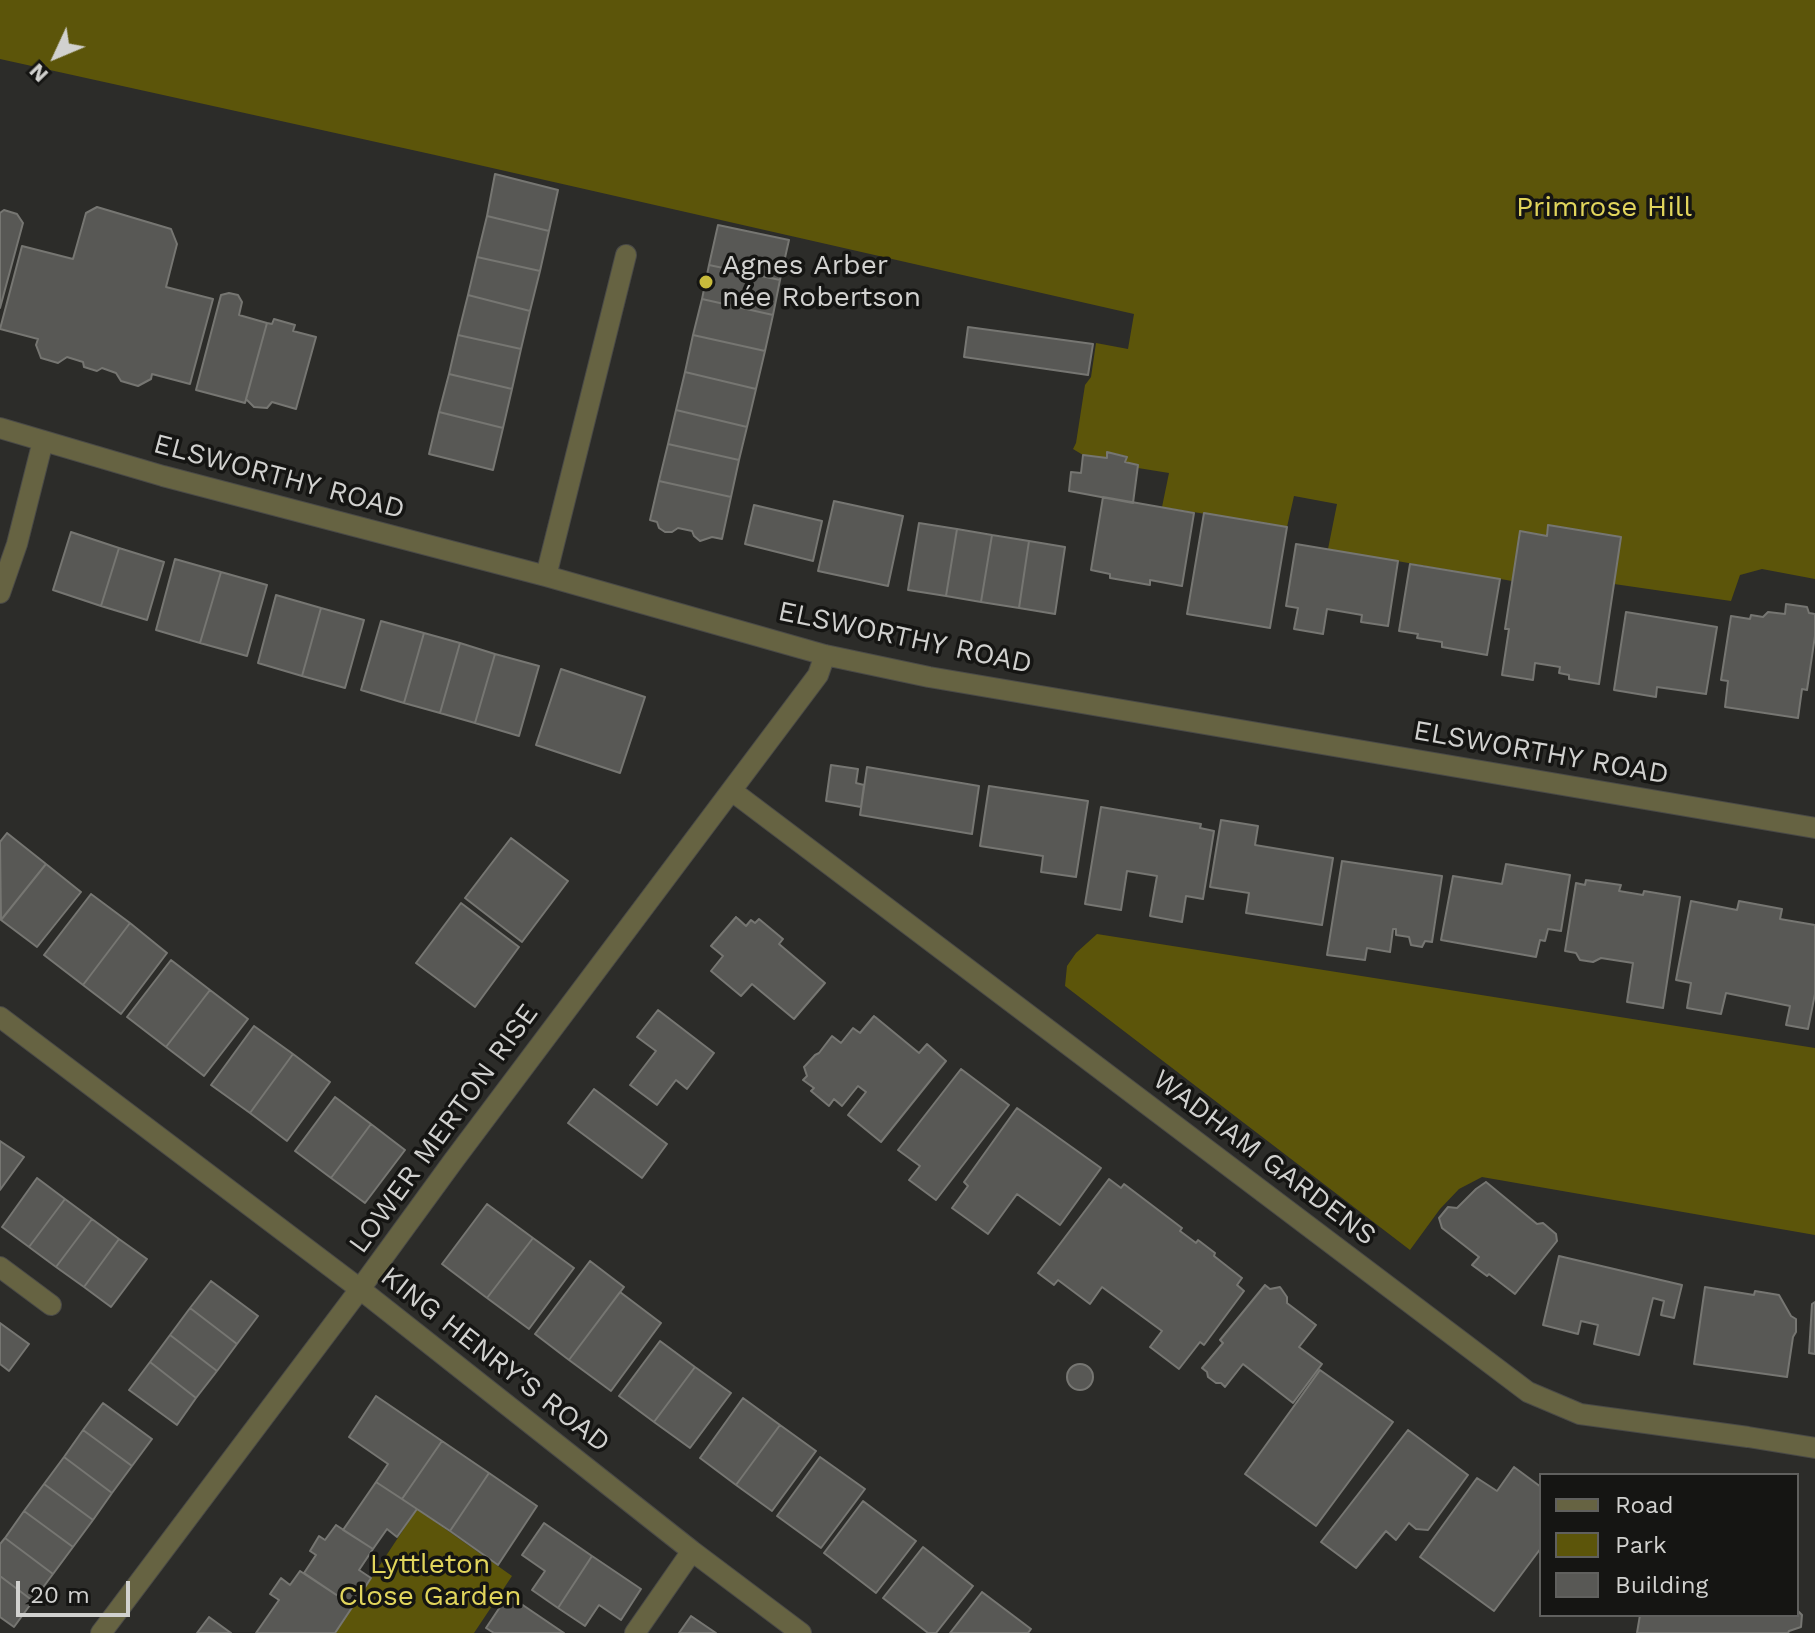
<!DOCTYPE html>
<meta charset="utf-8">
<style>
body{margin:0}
#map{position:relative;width:1815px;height:1633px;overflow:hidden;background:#2c2c29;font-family:"Work Sans",sans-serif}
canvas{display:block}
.legend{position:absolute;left:1539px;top:1473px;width:260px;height:144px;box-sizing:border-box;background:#151513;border:2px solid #60605e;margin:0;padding:10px 14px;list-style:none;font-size:24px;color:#d1d1cf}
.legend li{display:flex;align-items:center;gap:16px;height:40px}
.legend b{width:40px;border:2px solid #60605e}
.north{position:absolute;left:16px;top:16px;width:80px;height:80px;-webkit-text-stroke:6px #151513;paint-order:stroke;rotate:226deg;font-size:22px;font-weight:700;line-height:32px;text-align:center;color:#d1d1cf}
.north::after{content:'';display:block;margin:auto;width:28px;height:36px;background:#d1d1cf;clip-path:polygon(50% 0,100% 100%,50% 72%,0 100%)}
.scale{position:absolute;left:16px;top:1581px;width:114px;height:36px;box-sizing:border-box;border:4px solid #d1d1cf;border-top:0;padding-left:10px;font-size:24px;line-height:28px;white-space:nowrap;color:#d1d1cf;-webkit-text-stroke:6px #151513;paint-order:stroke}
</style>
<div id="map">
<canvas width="1815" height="1633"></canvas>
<ul class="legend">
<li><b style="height:10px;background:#666342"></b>Road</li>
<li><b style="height:22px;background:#5c550a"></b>Park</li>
<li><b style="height:22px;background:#585855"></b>Building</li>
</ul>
<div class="north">N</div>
<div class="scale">20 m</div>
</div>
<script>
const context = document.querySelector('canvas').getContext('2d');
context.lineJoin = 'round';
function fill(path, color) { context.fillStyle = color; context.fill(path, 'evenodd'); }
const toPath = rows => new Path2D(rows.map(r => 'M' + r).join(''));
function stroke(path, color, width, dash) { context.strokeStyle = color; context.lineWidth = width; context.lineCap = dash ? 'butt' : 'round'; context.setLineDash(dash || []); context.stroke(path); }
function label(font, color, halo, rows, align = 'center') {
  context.font = font + ' "Work Sans",sans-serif'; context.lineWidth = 7; context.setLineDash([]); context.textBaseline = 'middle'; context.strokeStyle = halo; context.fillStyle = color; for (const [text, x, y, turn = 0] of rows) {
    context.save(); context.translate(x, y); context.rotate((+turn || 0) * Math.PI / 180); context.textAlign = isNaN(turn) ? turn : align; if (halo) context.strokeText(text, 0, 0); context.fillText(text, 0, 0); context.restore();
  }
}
fill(toPath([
 [0,0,1815,0,1815,579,1762,569,1740,575,1731,601,1614,584,1621,537,1549,525,1547,536,1520,532,1512,581,1328,549,1337,504,1294,496,1287,527,1162,507,1169,473,1138,468,1125,462,1126,456,1108,452,1107,458,1083,455,1073,449,1076,443,1085,385,1091,377,1096,343,1128,349,1134,314,435,155,0,59],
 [1097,934,1815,1048,1815,1235,1482,1177,1459,1189,1440,1209,1410,1250,1065,986,1067,966,1076,953],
 [417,1509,512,1576,474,1633,335,1633]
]), '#5c550a');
const building = toPath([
 [495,174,558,190,549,231,487,216,495,174],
 [97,207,171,229,177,244,166,287,213,299,190,384,152,374,151,379,138,386,121,381,116,373,102,368,97,371,84,367,83,362,67,357,58,363,41,358,36,345,38,339,0,329,22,246,73,259,86,213,97,207],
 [4,210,17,214,23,223,0,308,0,213,4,210],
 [487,216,549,231,540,271,477,257,487,216],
 [718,225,789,240,780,280,709,265,718,225],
 [477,257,540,271,530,311,468,295,477,257],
 [709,265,780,280,773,315,702,299,709,265],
 [229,293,238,295,242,302,239,315,267,323,245,403,196,390,221,295,229,293],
 [468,295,530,311,521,349,458,335,468,295],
 [702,299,773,315,765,351,693,335,702,299],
 [274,319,295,325,293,331,316,337,296,409,272,402,267,408,254,407,246,399,267,323,272,324,274,319],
 [968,327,1093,344,1088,375,964,357,968,327],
 [458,335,521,349,512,389,449,374,458,335],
 [693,335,765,351,756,389,685,372,693,335],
 [685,372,756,389,747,427,676,410,685,372],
 [449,374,512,389,503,428,439,412,449,374],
 [676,410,747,427,739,460,668,444,676,410],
 [439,412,503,428,493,470,429,454,439,412],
 [668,444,739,460,731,497,659,481,668,444],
 [1107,452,1127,457,1125,462,1138,465,1133,503,1069,491,1071,472,1081,473,1083,455,1107,458,1107,452],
 [659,481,731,497,722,539,712,537,700,541,694,536,692,531,678,528,672,532,665,532,659,528,657,522,650,520,659,481],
 [1103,497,1194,513,1182,586,1150,580,1150,585,1110,578,1110,574,1091,570,1103,497],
 [834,501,903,516,888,586,818,571,834,501],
 [754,505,822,521,813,561,745,544,754,505],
 [1204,513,1287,527,1270,628,1187,614,1204,513],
 [919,523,957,529,946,596,908,590,919,523],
 [1548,525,1621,537,1599,684,1569,679,1569,675,1559,673,1560,667,1535,663,1533,680,1502,675,1509,629,1505,629,1520,531,1547,536,1548,525],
 [957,529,992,535,981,602,946,596,957,529],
 [71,532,119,548,101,606,53,590,71,532],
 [992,535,1029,541,1019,608,981,602,992,535],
 [1029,541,1065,547,1055,614,1019,608,1029,541],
 [1296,544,1398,561,1388,626,1361,622,1362,615,1327,609,1323,634,1294,629,1298,608,1286,606,1296,544],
 [119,548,164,562,147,620,101,606,119,548],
 [175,559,221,572,200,643,156,630,175,559],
 [1410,564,1500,579,1487,655,1442,647,1442,642,1417,638,1418,634,1399,631,1410,564],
 [221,572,267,585,247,656,200,643,221,572],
 [276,595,321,608,302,676,258,663,276,595],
 [1786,604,1807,607,1809,613,1815,614,1815,636,1807,690,1802,689,1798,718,1725,707,1728,681,1721,680,1731,616,1750,619,1751,615,1763,617,1768,612,1785,614,1786,604],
 [321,608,364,620,345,688,302,676,321,608],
 [1626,612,1717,627,1706,694,1657,687,1656,697,1614,690,1626,612],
 [381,621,424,633,404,703,361,690,381,621],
 [424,633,460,643,440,713,404,703,424,633],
 [460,643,495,654,475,723,440,713,460,643],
 [495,654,539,666,519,736,475,723,495,654],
 [561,669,645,697,620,773,536,745,561,669],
 [831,765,858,769,856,783,864,785,861,807,826,801,831,765],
 [867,767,979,786,972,834,860,815,867,767],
 [989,786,1088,801,1076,877,1041,872,1043,856,980,846,989,786],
 [1101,807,1201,824,1200,828,1214,831,1203,899,1186,896,1182,922,1150,916,1157,876,1127,871,1121,910,1085,904,1101,807],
 [1221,820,1258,826,1255,845,1333,858,1322,925,1246,913,1249,893,1210,887,1221,820],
 [7,833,46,864,1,920,0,842,7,833],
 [511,838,568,881,522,942,465,898,511,838],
 [1342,861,1442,876,1432,942,1425,941,1422,947,1411,945,1409,937,1396,935,1396,929,1393,929,1390,952,1367,948,1365,960,1327,955,1342,861],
 [46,864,81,892,37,947,1,920,46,864],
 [1506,864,1570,875,1561,931,1548,929,1545,941,1540,940,1536,957,1441,940,1453,876,1502,884,1506,864],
 [1586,880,1621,885,1619,891,1643,895,1644,891,1680,897,1663,1008,1627,1002,1633,963,1601,958,1593,962,1580,960,1576,953,1565,951,1576,883,1585,885,1586,880],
 [91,894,130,923,83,985,44,955,91,894],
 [1691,901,1737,910,1739,901,1782,909,1780,919,1815,925,1815,994,1808,1029,1786,1025,1790,1006,1726,993,1721,1014,1687,1008,1691,983,1676,980,1691,901],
 [461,903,519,947,475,1007,416,963,461,903],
 [736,917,746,926,751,920,755,923,759,919,783,939,779,944,825,983,794,1019,752,984,741,996,711,971,723,956,711,946,736,917],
 [130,923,167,953,121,1014,83,985,130,923],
 [171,960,210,990,166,1047,127,1017,171,960],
 [210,990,248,1019,204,1076,166,1047,210,990],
 [658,1010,714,1053,687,1089,676,1080,657,1105,630,1085,656,1051,637,1037,658,1010],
 [874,1016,919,1053,927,1044,946,1061,881,1142,848,1115,866,1092,858,1086,842,1106,834,1099,829,1106,811,1091,814,1088,803,1080,807,1076,804,1067,815,1055,819,1053,832,1036,841,1043,853,1028,860,1033,874,1016],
 [254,1026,293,1054,250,1113,211,1085,254,1026],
 [293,1054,330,1082,287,1141,250,1113,293,1054],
 [961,1069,1009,1105,936,1200,909,1180,920,1166,898,1150,961,1069],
 [594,1089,667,1144,642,1178,568,1123,594,1089],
 [335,1097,371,1124,331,1178,295,1151,335,1097],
 [1017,1108,1101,1168,1060,1225,1017,1194,988,1234,952,1208,968,1186,964,1182,1017,1108],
 [371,1124,405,1150,365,1203,331,1178,371,1124],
 [0,1141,24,1157,0,1190,0,1141],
 [37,1178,65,1199,29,1247,2,1227,37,1178],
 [1109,1179,1121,1188,1124,1184,1182,1228,1180,1231,1196,1243,1198,1240,1215,1253,1214,1256,1242,1278,1237,1285,1244,1291,1204,1345,1200,1342,1179,1369,1150,1347,1162,1331,1102,1287,1090,1304,1058,1280,1054,1285,1038,1273,1109,1179],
 [1486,1182,1537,1224,1543,1223,1556,1234,1557,1241,1515,1294,1489,1274,1487,1276,1472,1265,1479,1257,1442,1228,1439,1218,1448,1207,1457,1208,1476,1189,1486,1182],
 [65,1199,92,1219,56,1267,29,1247,65,1199],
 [487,1204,533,1238,487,1298,442,1264,487,1204],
 [92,1219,119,1239,84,1287,56,1267,92,1219],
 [533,1238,574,1268,529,1329,487,1298,533,1238],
 [119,1239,147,1259,111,1307,84,1287,119,1239],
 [1559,1256,1682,1285,1674,1318,1661,1315,1664,1301,1653,1298,1639,1355,1594,1344,1598,1325,1581,1321,1578,1334,1543,1325,1559,1256],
 [590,1261,624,1287,569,1360,535,1334,590,1261],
 [211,1281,258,1316,237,1344,190,1308,211,1281],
 [1265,1285,1270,1289,1280,1287,1287,1297,1287,1303,1316,1325,1299,1347,1322,1364,1293,1403,1243,1364,1225,1387,1221,1383,1216,1383,1208,1377,1207,1372,1202,1368,1223,1343,1220,1340,1265,1285],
 [1705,1287,1754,1295,1755,1291,1779,1295,1791,1316,1796,1319,1796,1332,1793,1337,1787,1377,1694,1364,1705,1287],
 [620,1292,661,1323,611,1391,569,1360,620,1292],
 [1815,1302,1815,1354,1809,1353,1812,1304,1815,1302],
 [190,1308,237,1344,217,1371,170,1335,190,1308],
 [0,1323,29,1344,9,1371,0,1364,0,1323],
 [170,1335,217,1371,196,1398,150,1362,170,1335],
 [660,1341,695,1367,654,1422,619,1396,660,1341],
 [150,1362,196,1398,177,1425,129,1390,150,1362],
 '1067 1377a13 13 0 1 1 26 0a13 13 0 1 1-26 0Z',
 [695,1367,731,1393,690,1448,654,1422,695,1367],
 [1320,1370,1393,1422,1316,1526,1245,1474,1320,1370],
 [376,1396,442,1441,402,1499,376,1482,388,1464,349,1437,376,1396],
 [743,1398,780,1425,736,1485,700,1458,743,1398],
 [103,1403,152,1439,132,1466,83,1430,103,1403],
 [780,1425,816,1451,772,1511,736,1485,780,1425],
 [83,1430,132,1466,112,1493,64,1457,83,1430],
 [1408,1430,1468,1475,1428,1530,1416,1529,1409,1523,1396,1540,1386,1531,1356,1568,1321,1542,1408,1430],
 [442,1441,489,1473,450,1531,402,1499,442,1441],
 [64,1457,112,1493,93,1520,44,1484,64,1457],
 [820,1457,865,1489,821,1548,777,1516,820,1457],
 [1514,1467,1541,1487,1541,1548,1494,1611,1420,1557,1477,1478,1497,1491,1514,1467],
 [489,1473,537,1506,498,1565,450,1531,489,1473],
 [376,1482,417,1509,397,1537,387,1529,373,1549,343,1530,376,1482],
 [44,1484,93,1520,73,1547,24,1511,44,1484],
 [863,1501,916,1541,876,1593,824,1553,863,1501],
 [24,1511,73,1547,53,1574,5,1538,24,1511],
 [544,1523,592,1556,558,1608,532,1590,545,1571,522,1555,544,1523],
 [336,1525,373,1549,359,1570,371,1578,353,1606,304,1573,316,1555,310,1551,319,1536,325,1540,336,1525],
 [5,1538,53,1574,33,1601,0,1576,0,1544,5,1538],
 [923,1547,973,1586,936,1633,928,1633,883,1598,923,1547],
 [592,1556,641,1589,621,1620,599,1605,585,1626,558,1608,592,1556],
 [300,1571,353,1606,335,1633,256,1633,279,1600,270,1594,281,1578,290,1585,300,1571],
 [0,1576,33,1601,14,1627,0,1617,0,1576],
 [982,1592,1031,1629,1028,1633,950,1633,982,1592],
 [508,1595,564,1633,494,1633,486,1628,508,1595],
 [1797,1610,1802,1615,1801,1627,1789,1631,1788,1633,1637,1633,1640,1615,1797,1615,1797,1610],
 [691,1616,716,1633,679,1633,691,1616],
 [209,1617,231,1633,197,1633,209,1617]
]);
fill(building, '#585855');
stroke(building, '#767672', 2);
const minor = toPath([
 [0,428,163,476,546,576,825,655,929,677,1815,828],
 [546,576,626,255],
 [0,593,17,544,43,441],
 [732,791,1528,1392,1580,1414,1748,1437,1815,1448],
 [0,1017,360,1289,692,1551,801,1633],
 [0,1267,51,1305],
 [101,1633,360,1289,454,1160,818,675,825,655],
 [635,1633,692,1551]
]);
stroke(minor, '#4a4a47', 22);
stroke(minor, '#666342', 20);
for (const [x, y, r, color] of [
 [706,282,8,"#c8bb3b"]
]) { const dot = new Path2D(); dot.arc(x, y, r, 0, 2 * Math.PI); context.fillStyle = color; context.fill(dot); stroke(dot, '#151513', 3); }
label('28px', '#e1d55c', '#151513', [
 ["Primrose Hill",1604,208],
 ["Lyttleton",430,1565],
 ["Close Garden",430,1597]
]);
label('28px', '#d1d1cf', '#151513', [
 ["Agnes Arber",722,266],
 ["née Robertson",722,298]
], 'left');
label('28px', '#d1d1cf', '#151513', [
 ["ELSWORTHY ROAD",279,477,15],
 ["ELSWORTHY ROAD",905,638,12],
 ["ELSWORTHY ROAD",1541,753,10],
 ["LOWER MERTON RISE",444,1129,-54],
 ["WADHAM GARDENS",1264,1158,37],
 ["KING HENRY'S ROAD",495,1360,38]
]);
</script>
